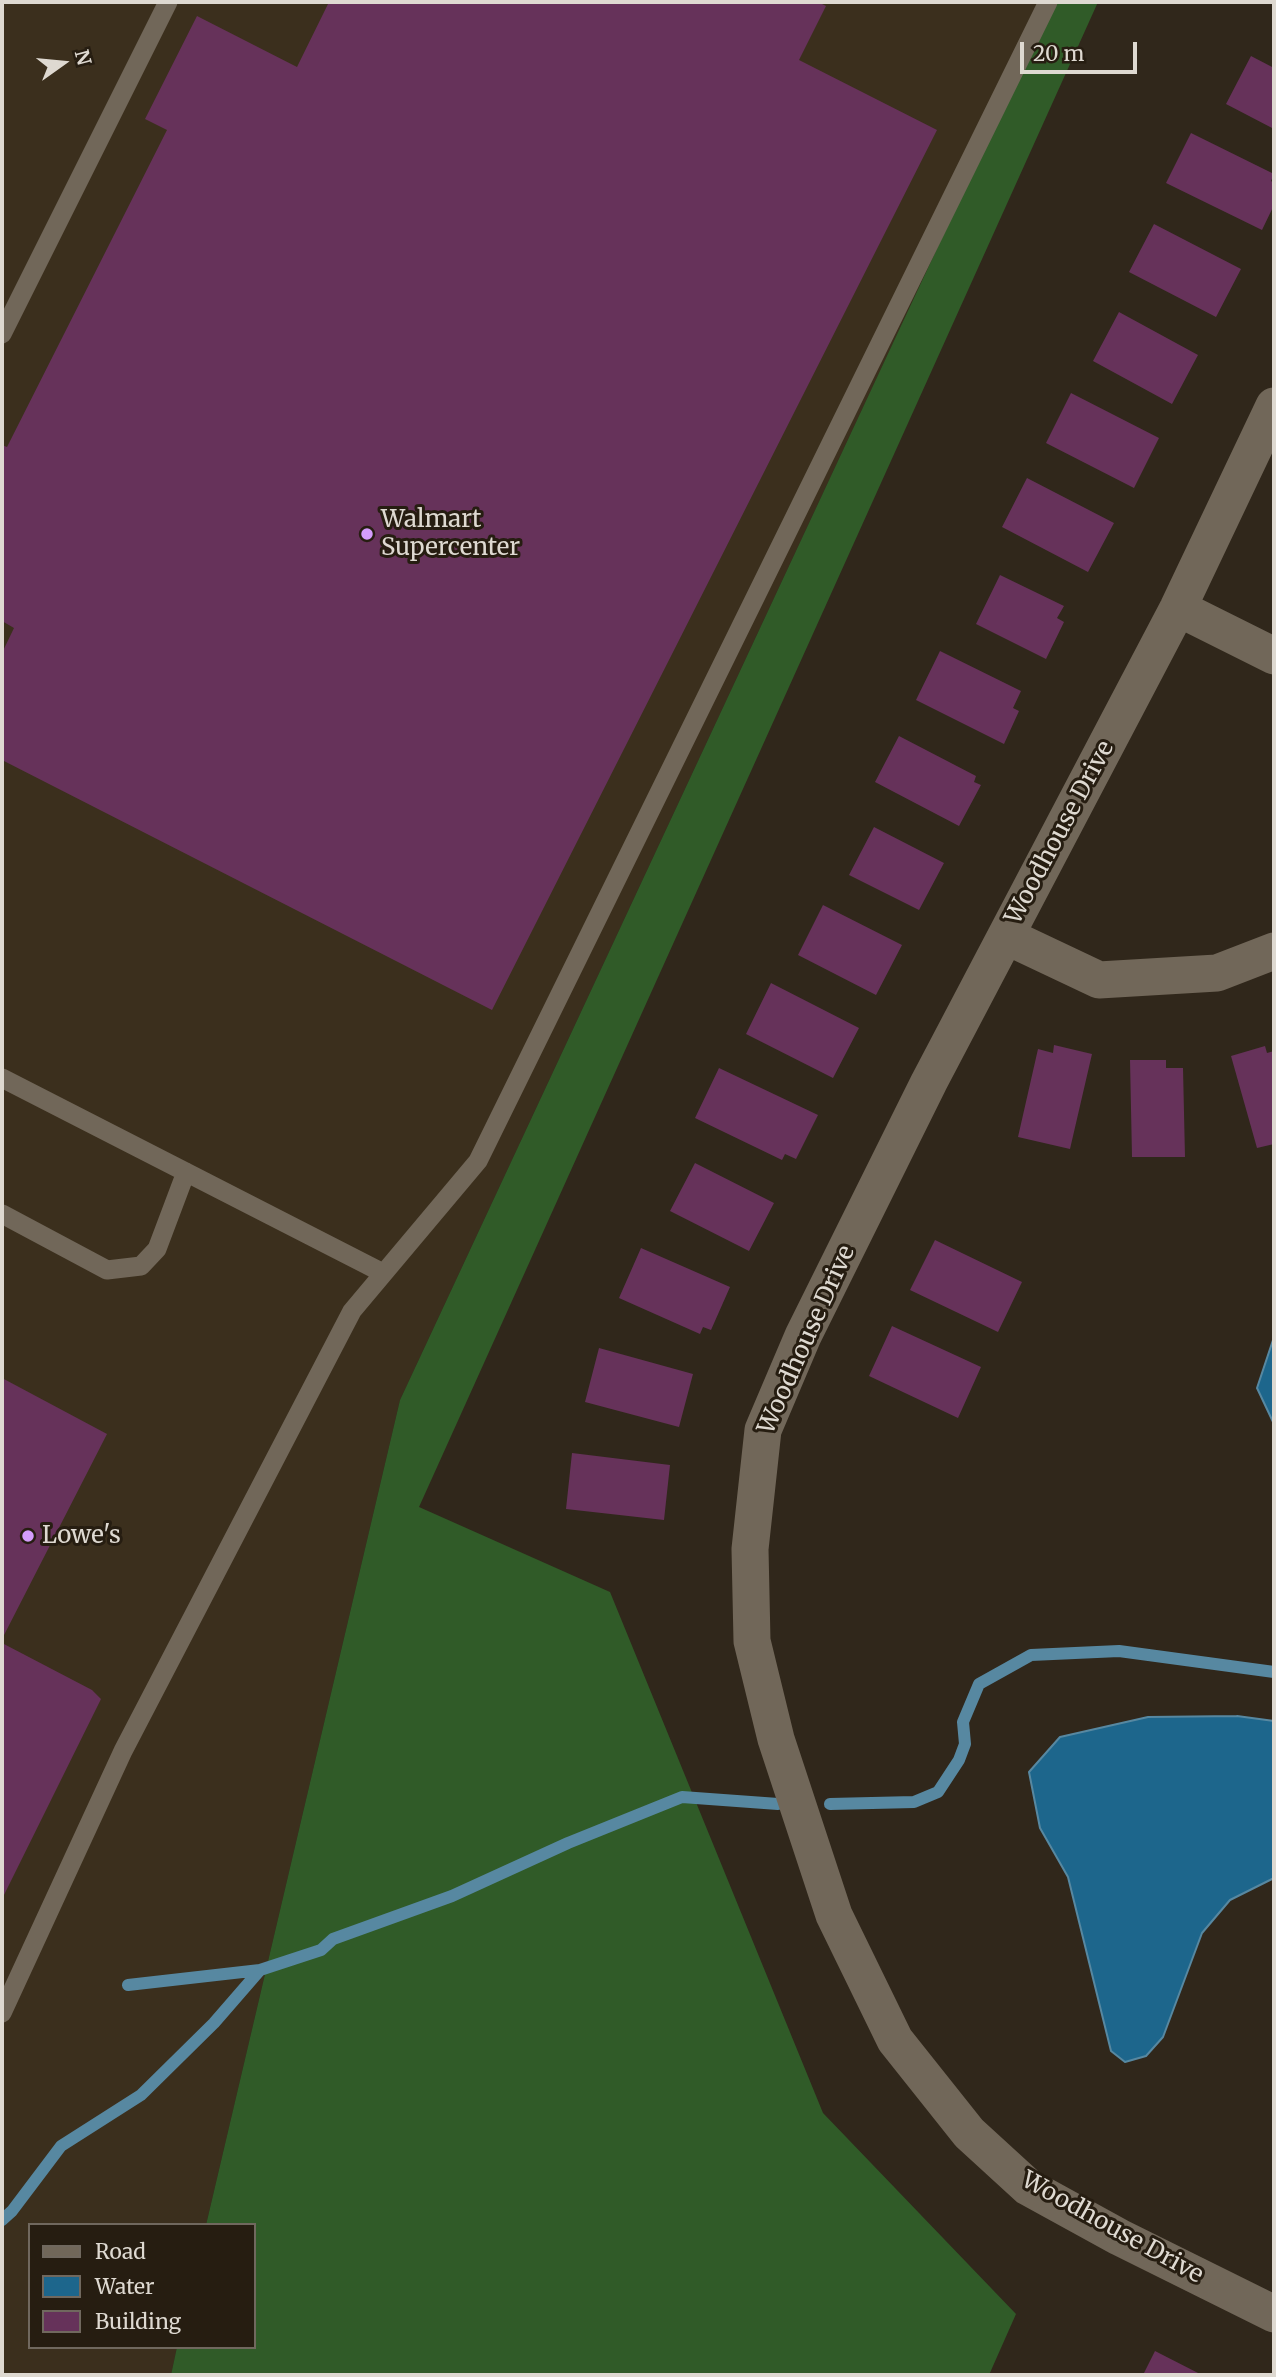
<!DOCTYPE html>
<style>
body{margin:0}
#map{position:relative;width:1276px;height:2377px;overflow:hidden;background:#30271b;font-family:Merriweather,serif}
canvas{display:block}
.frame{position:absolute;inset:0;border:4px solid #ded9d1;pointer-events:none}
.legend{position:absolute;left:28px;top:2223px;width:228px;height:126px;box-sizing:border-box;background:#261d11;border:2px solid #70685e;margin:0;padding:9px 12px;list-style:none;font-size:21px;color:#ded9d1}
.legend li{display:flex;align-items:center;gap:14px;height:35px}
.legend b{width:35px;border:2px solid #70685e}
.north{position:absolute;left:28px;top:28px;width:70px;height:70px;-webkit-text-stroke:5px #261d11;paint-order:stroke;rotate:75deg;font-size:19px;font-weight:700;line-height:28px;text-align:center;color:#ded9d1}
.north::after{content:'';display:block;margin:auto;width:24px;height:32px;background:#ded9d1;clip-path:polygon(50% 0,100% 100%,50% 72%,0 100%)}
.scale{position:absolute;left:1020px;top:42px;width:117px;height:32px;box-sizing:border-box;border:4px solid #ded9d1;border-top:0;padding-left:9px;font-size:21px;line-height:24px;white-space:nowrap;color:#ded9d1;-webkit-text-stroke:5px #261d11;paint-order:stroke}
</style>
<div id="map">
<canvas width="1276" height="2377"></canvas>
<div class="frame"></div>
<ul class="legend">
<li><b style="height:9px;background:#716759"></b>Road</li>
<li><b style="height:19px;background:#1d668c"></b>Water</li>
<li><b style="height:19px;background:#66325a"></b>Building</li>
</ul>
<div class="north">N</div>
<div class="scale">20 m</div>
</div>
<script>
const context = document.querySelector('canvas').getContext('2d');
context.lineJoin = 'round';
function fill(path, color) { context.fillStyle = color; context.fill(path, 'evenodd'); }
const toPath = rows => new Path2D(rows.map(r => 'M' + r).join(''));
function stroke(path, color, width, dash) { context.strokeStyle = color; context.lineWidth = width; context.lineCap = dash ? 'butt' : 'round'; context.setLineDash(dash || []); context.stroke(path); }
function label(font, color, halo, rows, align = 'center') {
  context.font = font + ' Merriweather,serif'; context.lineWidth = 6; context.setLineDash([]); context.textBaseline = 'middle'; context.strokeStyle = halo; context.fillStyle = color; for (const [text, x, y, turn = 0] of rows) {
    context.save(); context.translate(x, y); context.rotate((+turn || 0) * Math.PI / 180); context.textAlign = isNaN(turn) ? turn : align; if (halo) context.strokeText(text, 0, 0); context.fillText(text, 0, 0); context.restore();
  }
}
fill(toPath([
 [2,2,1052,2,400,1400,206,2225,30,2225,30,2347,177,2347,171,2375,2,2375]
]), '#3b2f1d');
fill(toPath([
 [1052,2,1098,2,419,1507,610,1592,823,2113,1016,2314,989,2375,171,2375,177,2347,254,2347,254,2225,206,2225,400,1400]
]), '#305b28');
const water = toPath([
 [1274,1337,1274,1424,1257,1388,1274,1337],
 [1237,1716,1274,1721,1274,1878,1230,1900,1202,1933,1163,2037,1146,2056,1125,2062,1111,2051,1068,1877,1040,1828,1029,1772,1060,1737,1148,1717,1237,1716]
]);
fill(water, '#1d668c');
stroke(water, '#5788a1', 2);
stroke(toPath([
 [830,1804,914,1802,938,1792,959,1760,965,1744,963,1722,979,1684,1031,1655,1119,1651,1274,1672],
 [128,1985,260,1970,321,1950,333,1939,452,1896,568,1843,682,1797,778,1804],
 [2,2220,12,2211,61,2146,141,2095,214,2023,260,1970]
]), '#5788a1', 12);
fill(toPath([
 [329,2,818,2,826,6,799,60,937,130,492,1010,2,760,2,653,14,628,2,621,2,445,7,447,167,130,145,119,197,16,297,67],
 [1251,56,1274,68,1274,129,1226,104],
 [1191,133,1274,174,1271,181,1274,183,1274,205,1262,230,1166,183],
 [1154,224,1241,269,1216,317,1129,272],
 [1119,312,1198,355,1172,404,1093,361],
 [1071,393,1159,438,1134,488,1046,443],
 [1027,478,1114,523,1088,572,1002,527],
 [1000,575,1064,606,1057,618,1064,622,1046,659,976,624],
 [940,651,1021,691,1013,708,1019,711,1004,744,916,700],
 [899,736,976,776,974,782,981,785,959,826,875,782],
 [874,827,944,863,919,910,849,875],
 [823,905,902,945,876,995,798,955],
 [771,983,859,1028,833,1078,746,1034],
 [1054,1045,1092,1054,1070,1149,1018,1137,1038,1049,1053,1053],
 [1265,1046,1267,1053,1274,1051,1274,1144,1257,1148,1231,1056],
 [1130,1060,1166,1060,1166,1068,1183,1068,1185,1157,1132,1157],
 [719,1068,818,1115,796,1159,785,1154,782,1160,695,1118],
 [695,1163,774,1203,749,1251,670,1211],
 [935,1240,1022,1282,998,1332,910,1290],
 [641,1248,730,1287,711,1330,703,1327,700,1334,619,1298],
 [892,1326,981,1367,958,1418,869,1376],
 [599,1348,693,1374,679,1427,585,1402],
 [2,1378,107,1434,2,1639],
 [572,1453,670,1465,664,1520,566,1509],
 [2,1643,92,1690,101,1699,2,1899],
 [1155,2351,1202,2375,1143,2375]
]), '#66325a');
stroke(toPath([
 [2,334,168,2],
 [2,1078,383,1273],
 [2,1214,107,1270,141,1266,157,1249,186,1172],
 [2,2013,123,1751,352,1311,478,1161,1048,2]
]), '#716759', 19);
stroke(toPath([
 [1274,406,1178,608,929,1082,803,1336,763,1430,750,1549,752,1641,776,1739,834,1915,895,2040,969,2133,1028,2187,1119,2237,1274,2314],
 [1178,608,1274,656],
 [1006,936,1099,980,1217,973,1274,951]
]), '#716759', 37);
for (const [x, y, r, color] of [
 [367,534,7,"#d49cfc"],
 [28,1536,7,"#d49cfc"]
]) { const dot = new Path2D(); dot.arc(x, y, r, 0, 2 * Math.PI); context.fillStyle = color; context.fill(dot); stroke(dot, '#261d11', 2.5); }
label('24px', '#ded9d1', '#261d11', [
 ["Walmart",381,520],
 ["Supercenter",381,548],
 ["Lowe's",42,1536]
], 'left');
label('24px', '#ded9d1', '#261d11', [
 ["Woodhouse Drive",1060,833,-62],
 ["Woodhouse Drive",807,1340,-66],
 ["Woodhouse Drive",1112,2228,29]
]);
</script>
